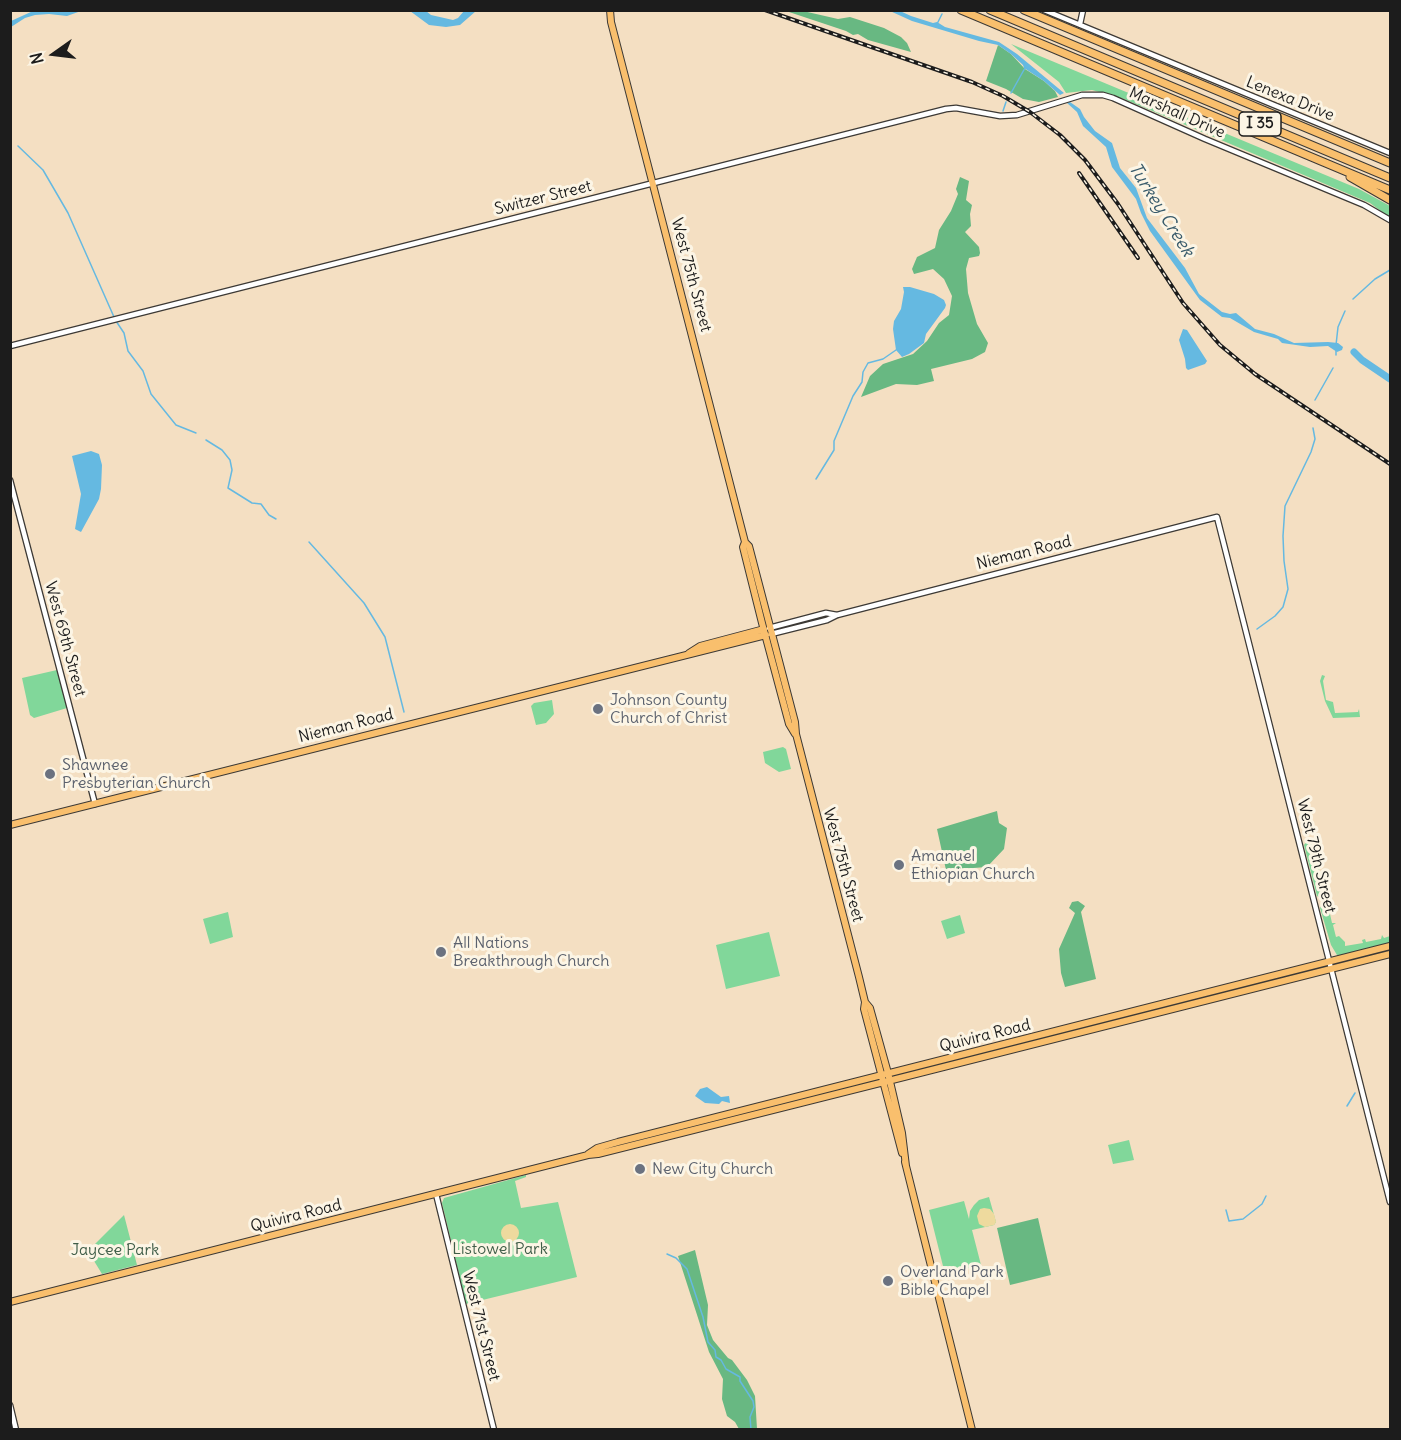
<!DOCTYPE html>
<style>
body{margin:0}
#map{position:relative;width:1401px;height:1440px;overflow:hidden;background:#f4dfc2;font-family:Delius,sans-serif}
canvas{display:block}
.frame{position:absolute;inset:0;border:12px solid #1c1c1c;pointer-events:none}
.north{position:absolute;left:24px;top:24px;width:60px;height:60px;-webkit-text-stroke:4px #fcf5e5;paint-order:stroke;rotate:256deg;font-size:16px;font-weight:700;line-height:24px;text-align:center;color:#1c1c1c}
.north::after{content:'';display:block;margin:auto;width:21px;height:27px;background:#1c1c1c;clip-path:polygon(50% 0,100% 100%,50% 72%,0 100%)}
</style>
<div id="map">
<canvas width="1401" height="1440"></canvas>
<div class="frame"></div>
<div class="north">N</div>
</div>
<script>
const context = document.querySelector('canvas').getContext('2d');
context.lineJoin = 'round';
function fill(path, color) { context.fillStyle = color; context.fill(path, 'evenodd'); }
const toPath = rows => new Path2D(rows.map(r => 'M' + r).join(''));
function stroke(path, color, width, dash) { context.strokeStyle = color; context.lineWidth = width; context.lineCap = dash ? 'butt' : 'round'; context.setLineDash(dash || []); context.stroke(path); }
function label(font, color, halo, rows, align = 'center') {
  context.font = font + ' Delius,sans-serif'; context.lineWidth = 6; context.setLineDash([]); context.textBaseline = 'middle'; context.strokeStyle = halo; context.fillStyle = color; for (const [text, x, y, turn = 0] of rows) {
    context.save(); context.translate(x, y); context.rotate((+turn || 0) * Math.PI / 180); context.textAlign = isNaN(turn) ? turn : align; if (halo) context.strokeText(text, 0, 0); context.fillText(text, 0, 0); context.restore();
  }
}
fill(toPath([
 [1011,44,1359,189,1390,206,1390,218,1370,203,1124,99,1092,90,1066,93,1059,82],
 [57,670,67,708,34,718,30,715,22,678],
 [1322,675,1325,676,1323,681,1326,700,1333,702,1335,713,1358,712,1359,709,1360,717,1333,718,1325,701,1320,681],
 [552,700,554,714,546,723,536,725,531,706,534,703],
 [783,747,786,749,791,769,779,772,765,763,763,752],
 [1312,840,1314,846,1312,848,1317,869,1320,869,1317,871,1323,891,1326,892,1327,897,1322,899,1317,896,1304,845,1306,842],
 [1331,903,1328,905,1332,923,1336,923,1333,925,1336,937,1339,936,1345,942,1345,946,1363,943,1362,940,1365,939,1366,942,1381,939,1382,935,1384,938,1390,936,1390,944,1340,956,1337,955,1331,945,1320,908,1322,904],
 [228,912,233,937,210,944,203,919],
 [960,915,965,933,947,939,941,921],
 [769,932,780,976,726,989,716,945],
 [1129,1140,1134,1160,1113,1164,1108,1145],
 [526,1175,526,1177,515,1181,521,1208,558,1202,577,1277,466,1304,442,1203,444,1198],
 [989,1197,996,1222,994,1225,972,1230,981,1265,945,1274,929,1210,964,1201,969,1219,970,1211,974,1205,979,1200],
 [124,1215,137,1265,102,1274,88,1251]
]), '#81d79a');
fill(toPath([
 [786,11,803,11,838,19,850,17,884,28,901,37,907,43,911,52,868,40,858,34,853,35,846,31],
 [998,45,1011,54,1025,69,1044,81,1055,91,1058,97,1039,102,1023,99,1006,89,986,81],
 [960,177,969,181,966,200,972,205,970,214,971,226,965,232,979,247,980,253,979,256,969,258,966,269,968,293,977,324,988,343,985,352,972,359,931,369,934,381,917,385,896,384,861,397,870,376,883,364,913,354,927,341,939,323,949,315,952,296,944,279,933,269,914,274,912,269,917,257,935,248,939,230,951,211,958,194,956,189],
 [997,811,999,823,1007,828,1004,849,987,867,946,870,937,829],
 [1078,901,1085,906,1081,912,1096,979,1065,987,1061,973,1059,949,1075,913,1069,908,1072,902],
 [1038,1218,1051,1275,1010,1285,997,1228],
 [695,1250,708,1305,707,1325,713,1340,728,1358,732,1360,747,1380,755,1396,757,1429,739,1429,735,1422,727,1416,722,1399,723,1379,709,1352,678,1256]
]), '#68b882');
fill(toPath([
 [984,1208,990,1209,994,1214,996,1222,994,1225,985,1227,979,1224,977,1216,980,1209],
 '501 1233a9 9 0 1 1 18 0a9 9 0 1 1-18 0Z'
]), '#eeda9e');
fill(toPath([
 [33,11,33,10,81,11,67,16,49,14,35,15,25,18,11,27,11,21],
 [410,11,426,11,431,15,453,20,458,18,464,11,476,11,460,25,446,27,429,25],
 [890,11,900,11,911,16,933,23,937,22,945,27,999,42,1017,54,1064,93,1060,95,1044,81,1024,68,1023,65,1011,54,998,45,979,41,912,21],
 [1070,102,1080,109,1084,117,1095,131,1112,143,1120,168,1136,188,1147,218,1185,268,1199,294,1222,312,1230,314,1236,313,1255,329,1274,334,1294,343,1328,342,1338,343,1343,347,1342,350,1337,352,1328,346,1310,347,1282,343,1278,339,1254,332,1230,318,1222,317,1200,300,1150,231,1141,213,1136,199,1112,167,1106,147,1083,126,1077,112,1067,103],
 [903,287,910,287,934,294,944,300,946,305,945,308,926,334,924,343,909,354,902,357,896,350,893,329,894,321,901,309,904,292],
 [1183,329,1187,330,1207,361,1205,364,1188,370,1186,368,1185,359,1179,340],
 [91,451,99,454,102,465,101,489,99,499,81,532,75,529,81,494,72,456],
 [707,1087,721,1097,729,1096,730,1103,722,1101,719,1104,705,1103,695,1096,700,1089]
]), '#65b9e1');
stroke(toPath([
 [937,24,942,14],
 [1011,93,1025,68],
 [1003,111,1006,102],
 [18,146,43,170,68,213,114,317],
 [1353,299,1375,279,1390,270],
 [116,321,124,333,128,351,143,371,151,394,176,425,196,433],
 [1336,345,1338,327,1345,311],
 [1336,355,1336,350],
 [1315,400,1333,368],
 [206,440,222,450,230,460,232,470,228,488,252,503,261,504,269,515,276,519],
 [816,479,834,450,834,441,853,396,862,382,863,372,868,363,883,359,896,350],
 [309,542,364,603,385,637,404,712],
 [1257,629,1275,616,1283,607,1288,589,1284,561,1283,536,1285,506,1311,452,1315,439,1313,428],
 [1347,1106,1355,1093],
 [1226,1210,1229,1221,1243,1219,1262,1204,1266,1196],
 [667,1254,676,1258,687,1269,703,1317,708,1342,715,1350,716,1357,721,1360,726,1369,740,1377,740,1381,753,1401,754,1407,750,1417,751,1430]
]), '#65b9e1', 1.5);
stroke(toPath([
 [1354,352,1362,360,1390,379]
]), '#65b9e1', 7);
const minor = toPath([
 [1044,10,1390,153],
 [1080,24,1083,10],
 [10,346,946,109,956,108,1000,116,1017,115,1082,95,1103,95,1113,98,1205,139,1364,205,1390,220],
 [10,480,95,804],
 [769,628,826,613,837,615],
 [771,634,827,620,837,615,1217,517,1390,1202],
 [436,1194,494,1430],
 [10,1405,16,1430]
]);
const major = toPath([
 [610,10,611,22,745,542,749,546,795,722,796,734,859,977,865,1002,870,1008,888,1073,902,1133,906,1166],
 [745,542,743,547,762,623,789,724,795,734],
 [689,653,700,646,764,629],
 [10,825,766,635],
 [865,1002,864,1009,902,1153],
 [588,1154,597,1148,618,1142,1390,946],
 [905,1162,972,1430],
 [10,1302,588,1155,598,1154,904,1077,1390,954]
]);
const highway = toPath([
 [961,10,1390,190],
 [990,10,1390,178],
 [1024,10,1390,163],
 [1350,177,1390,200]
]);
stroke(minor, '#3c3935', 7);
stroke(major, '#3c3935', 8);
stroke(highway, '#3c3935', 9);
stroke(minor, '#fff', 4.5);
stroke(major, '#f9bf6d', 6);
stroke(highway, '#f9bf6d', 7);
const rail = toPath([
 [765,10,972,82,1003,96,1030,112,1060,135,1085,160,1118,204,1183,303,1220,345,1255,374,1390,464],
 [1079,173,1138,258]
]);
stroke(rail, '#1c1c1c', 4);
stroke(rail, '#fcf5e5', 1.5, [4.5]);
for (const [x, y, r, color] of [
 [598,709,6,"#6b7280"],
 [50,774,6,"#6b7280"],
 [899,865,6,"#6b7280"],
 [441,952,6,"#6b7280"],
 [640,1169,6,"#6b7280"],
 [888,1281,6,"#6b7280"]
]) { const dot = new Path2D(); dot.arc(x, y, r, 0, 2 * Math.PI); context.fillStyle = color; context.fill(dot); stroke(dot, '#fcf5e5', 2); }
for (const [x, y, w] of [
 [1260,124,42]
]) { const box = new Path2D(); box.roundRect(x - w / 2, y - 12, w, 24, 4.5); context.fillStyle = '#fcf5e5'; context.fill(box); stroke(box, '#1c1c1c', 1.5); }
label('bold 15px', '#1c1c1c', null, [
 ["I 35",1260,124]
]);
label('16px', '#1c1c1c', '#fcf5e5', [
 ["Lenexa Drive",1290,99,22],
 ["Marshall Drive",1177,113,24],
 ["Switzer Street",543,198,-14],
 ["West 75th Street",691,275,75],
 ["Nieman Road",1024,553,-14],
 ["West 69th Street",65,639,75],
 ["Nieman Road",346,726,-14],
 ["West 79th Street",1316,856,76],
 ["West 75th Street",843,865,75],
 ["Quivira Road",985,1036,-14],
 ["Quivira Road",296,1216,-14],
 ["West 71st Street",481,1326,76]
]);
label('16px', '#5b616d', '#fcf5e5', [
 ["Johnson County",610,700],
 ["Church of Christ",610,718],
 ["Shawnee",62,765],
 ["Presbyterian Church",62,783],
 ["Amanuel",911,856],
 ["Ethiopian Church",911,874],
 ["All Nations",453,943],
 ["Breakthrough Church",453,961],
 ["New City Church",652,1169],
 ["Overland Park",900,1272],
 ["Bible Chapel",900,1290]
], 'left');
label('16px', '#3f5d48', '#fcf5e5', [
 ["Listowel Park",500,1249],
 ["Jaycee Park",115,1250]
]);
label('italic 18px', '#395b6b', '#fcf5e5', [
 ["Turkey Creek",1161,210,58]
]);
</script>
